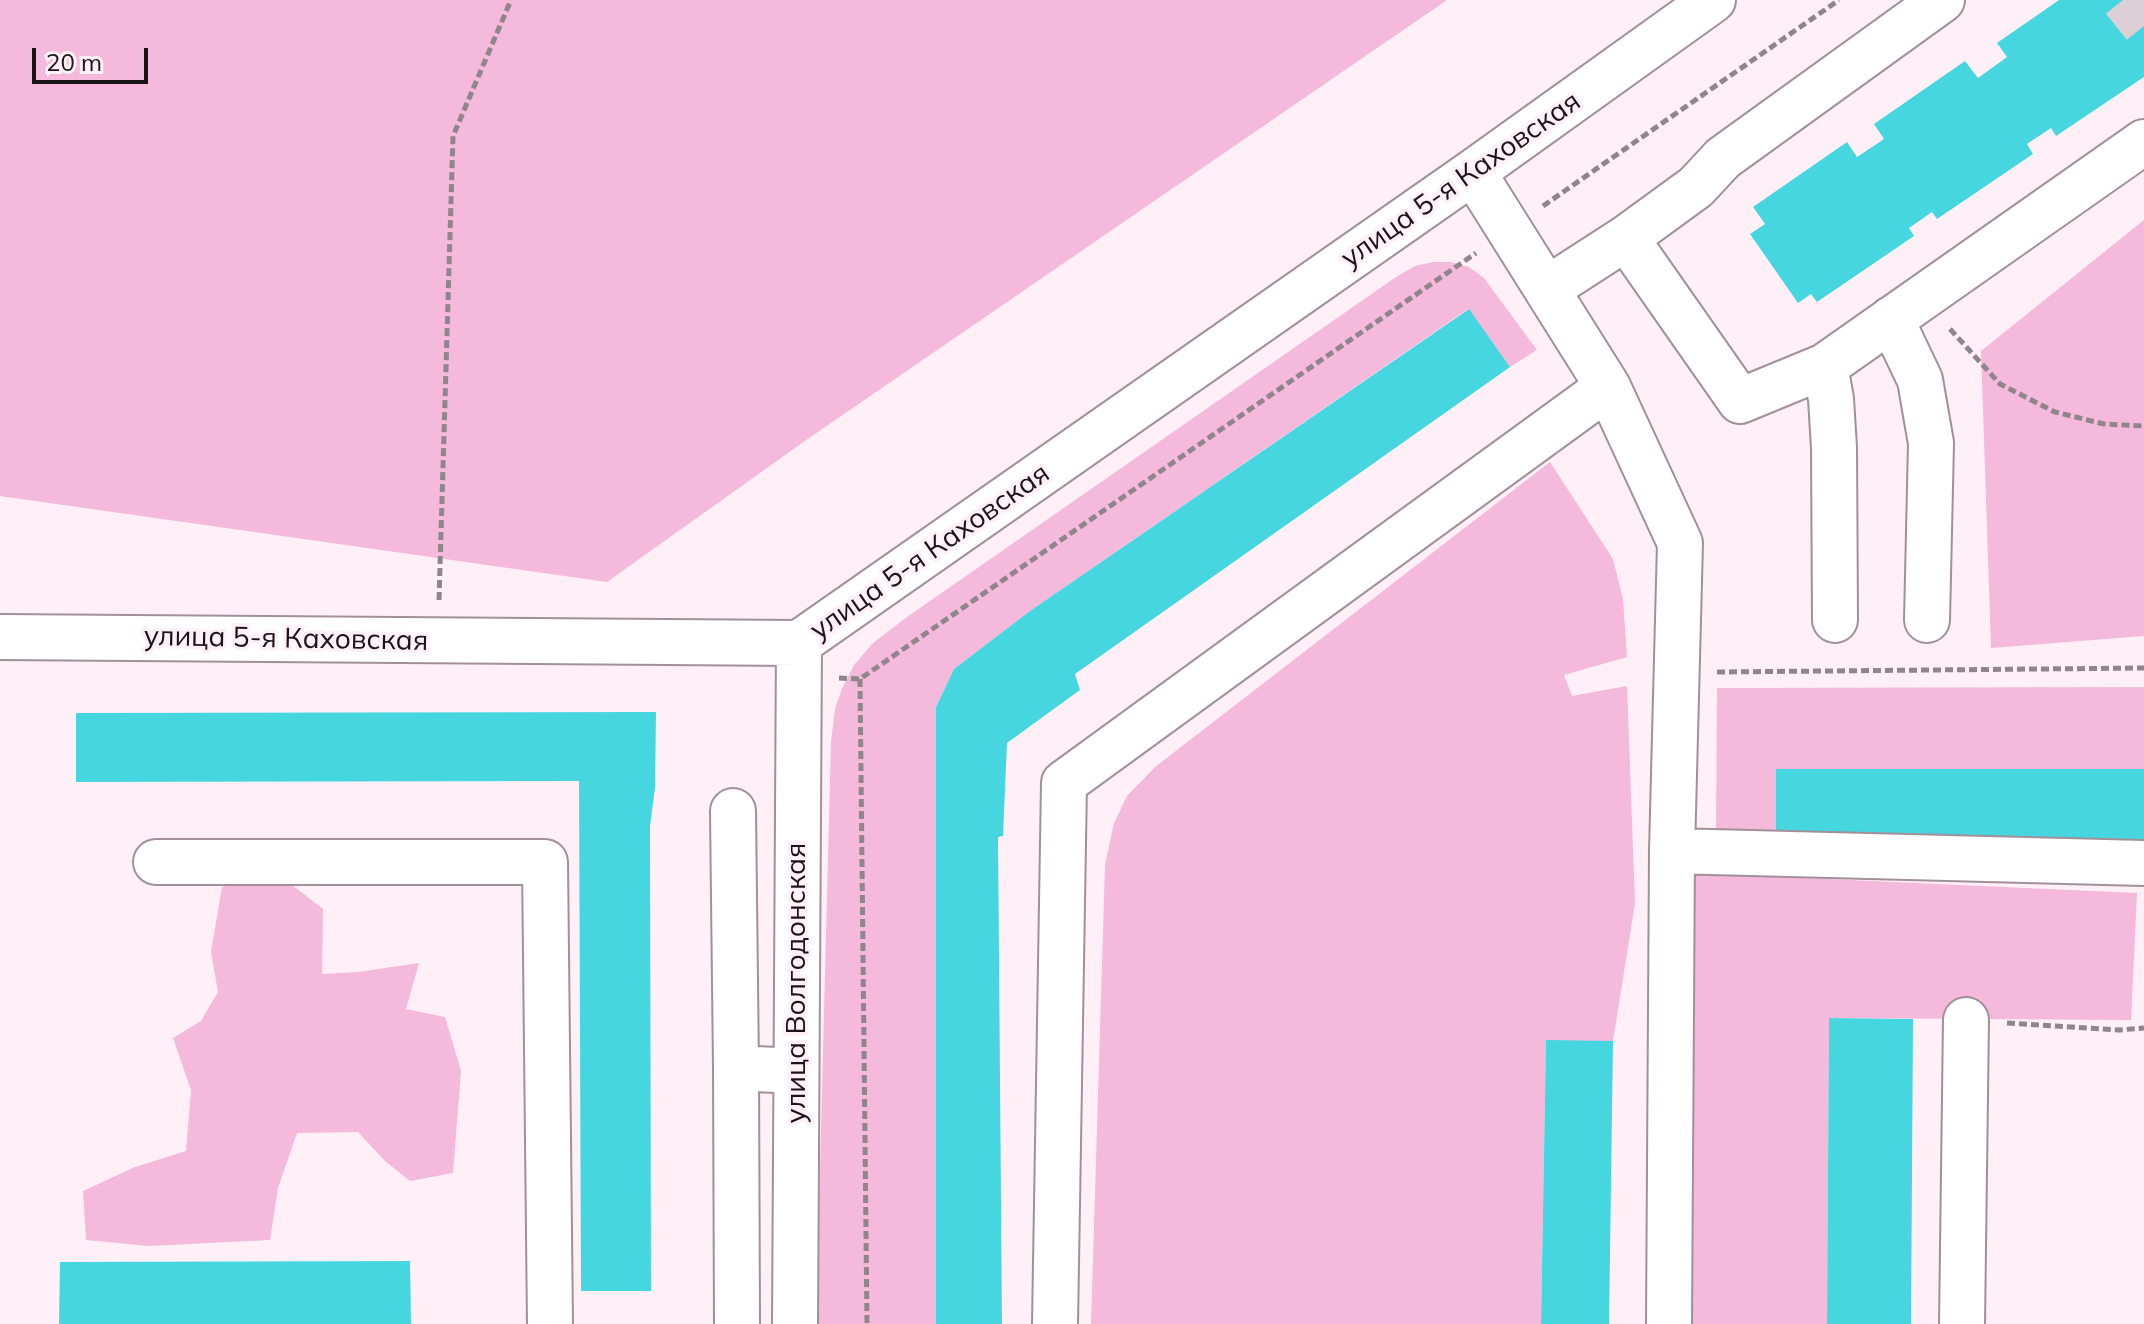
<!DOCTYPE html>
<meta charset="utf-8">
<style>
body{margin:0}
#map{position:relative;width:2144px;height:1324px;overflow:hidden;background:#fff0f8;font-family:Mulish,sans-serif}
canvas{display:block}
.scale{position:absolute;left:32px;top:48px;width:116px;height:36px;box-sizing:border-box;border:4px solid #1a1417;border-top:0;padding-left:10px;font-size:24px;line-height:28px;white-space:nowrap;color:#1a1417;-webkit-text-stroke:6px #fff0f8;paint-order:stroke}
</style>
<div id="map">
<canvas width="2144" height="1324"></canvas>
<div class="scale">20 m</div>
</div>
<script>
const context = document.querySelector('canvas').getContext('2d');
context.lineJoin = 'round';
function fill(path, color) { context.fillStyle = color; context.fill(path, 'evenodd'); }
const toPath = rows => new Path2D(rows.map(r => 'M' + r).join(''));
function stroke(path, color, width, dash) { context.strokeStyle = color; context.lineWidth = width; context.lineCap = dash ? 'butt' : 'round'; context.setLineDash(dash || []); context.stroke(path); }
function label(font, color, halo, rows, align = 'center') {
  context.font = font + ' Mulish,sans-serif'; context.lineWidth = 7; context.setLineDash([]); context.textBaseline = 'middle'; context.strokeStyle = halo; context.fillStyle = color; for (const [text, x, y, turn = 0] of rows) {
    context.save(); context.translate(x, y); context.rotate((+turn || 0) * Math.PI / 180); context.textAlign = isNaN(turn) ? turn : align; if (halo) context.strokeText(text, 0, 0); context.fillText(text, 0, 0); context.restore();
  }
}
fill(toPath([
 [0,0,1447,0,809,438,607,582,0,496],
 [2144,220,2144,636,1991,648,1981,351],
 [1433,262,1450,262,1469,267,1484,278,1537,350,1510,367,1468,309,1030,611,954,669,936,707,936,1324,816,1324,831,741,835,709,842,689,854,665,873,643,907,617,1396,277,1415,266],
 [1550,462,1613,559,1623,599,1627,657,1564,675,1572,696,1627,686,1635,903,1613,1041,1546,1041,1541,1324,1091,1324,1105,865,1114,823,1127,796,1155,767],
 [2144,687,2144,769,1777,769,1776,838,1716,837,1717,688],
 [275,872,323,909,322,974,358,972,419,963,406,1009,445,1017,461,1071,453,1173,410,1181,385,1161,358,1132,297,1133,278,1188,270,1240,149,1246,86,1240,83,1191,135,1167,186,1151,191,1090,173,1038,201,1021,218,992,211,952,222,887],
 [1695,873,2137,893,2131,1020,1829,1018,1827,1324,1688,1324,1690,1043]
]), '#f4b9db');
fill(toPath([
 [2059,0,2144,0,2144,77,2056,136,2051,128,2027,144,2033,154,1937,219,1932,212,1909,228,1914,236,1817,302,1811,294,1798,303,1750,234,1765,224,1753,207,1847,142,1857,157,1884,139,1874,124,1965,61,1978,78,2007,57,1997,43],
 [1469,309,1510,367,1075,674,1080,690,1007,743,1003,836,998,837,1002,1324,936,1324,936,707,954,669,1030,611],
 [656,712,655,788,650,826,651,1291,581,1291,579,781,76,782,76,713],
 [1776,769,2144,769,2144,839,1776,838],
 [1829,1018,1913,1019,1911,1324,1827,1324],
 [1546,1040,1613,1041,1609,1324,1541,1324],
 [410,1261,411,1324,59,1324,60,1262]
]), '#46d6df');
stroke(toPath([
 [2123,0,2144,26]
]), '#ddcfd6', 44, [44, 22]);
const minor = toPath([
 [1473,172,1608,387,1680,543,1672,851,1669,1324],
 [1626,238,1740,401,1825,366,2144,142],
 [1547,289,1626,238,1696,187,1723,158,1942,0],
 [1891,319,1920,380,1931,443,1927,620],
 [1825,366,1831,399,1834,448,1835,620],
 [0,637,799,643,1473,172,1713,0],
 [733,811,736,1068,796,1071],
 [1672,851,2144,863],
 [156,862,545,862,550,1324],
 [736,1068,737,1324],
 [795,1324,799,643],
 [1055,1324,1064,783,1608,387],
 [1962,1324,1966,1020]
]);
stroke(minor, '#a19099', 48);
stroke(toPath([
 [1543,206,1839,0],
 [1950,329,2000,384,2055,412,2104,424,2144,426],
 [439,600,453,136,511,0],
 [1717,672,2144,668],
 [839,678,860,679,1476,253],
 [860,679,867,1324],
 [2007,1023,2119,1030,2144,1028]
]), '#90858b', 5, [8, 4]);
stroke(minor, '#fff', 44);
label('28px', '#1a1417', '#fff0f8', [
 ["улица 5-я Каховская",1461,180,-35],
 ["улица 5-я Каховская",930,552,-35],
 ["улица 5-я Каховская",286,639,1],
 ["улица Волгодонская",797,983,-90]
]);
</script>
